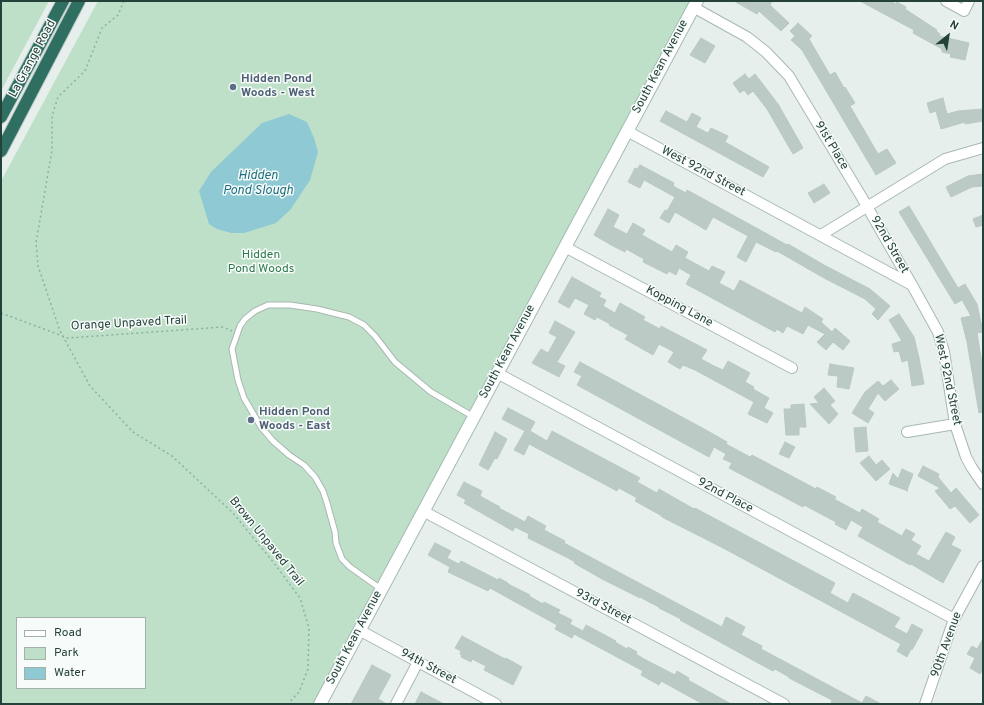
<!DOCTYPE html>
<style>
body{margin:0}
#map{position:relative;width:984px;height:705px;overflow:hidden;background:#e6efeb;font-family:Overpass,sans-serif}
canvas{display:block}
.frame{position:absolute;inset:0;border:2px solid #24423a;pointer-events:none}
.legend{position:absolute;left:16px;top:617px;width:130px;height:72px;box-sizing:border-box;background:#f7fbf9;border:1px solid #a3b1ad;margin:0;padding:5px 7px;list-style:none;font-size:12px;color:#24423a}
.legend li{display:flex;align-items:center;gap:8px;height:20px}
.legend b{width:20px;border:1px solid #a3b1ad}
.north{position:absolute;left:928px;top:16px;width:40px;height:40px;-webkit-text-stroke:3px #f7fbf9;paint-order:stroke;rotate:30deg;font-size:11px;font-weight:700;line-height:16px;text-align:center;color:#24423a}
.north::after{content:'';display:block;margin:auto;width:14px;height:18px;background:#24423a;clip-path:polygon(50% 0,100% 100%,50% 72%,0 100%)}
</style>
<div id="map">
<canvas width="984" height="705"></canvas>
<div class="frame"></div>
<ul class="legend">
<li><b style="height:5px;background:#fff"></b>Road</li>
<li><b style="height:11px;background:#bfe0c8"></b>Park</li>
<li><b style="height:11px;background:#8ec9d4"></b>Water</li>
</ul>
<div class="north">N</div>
</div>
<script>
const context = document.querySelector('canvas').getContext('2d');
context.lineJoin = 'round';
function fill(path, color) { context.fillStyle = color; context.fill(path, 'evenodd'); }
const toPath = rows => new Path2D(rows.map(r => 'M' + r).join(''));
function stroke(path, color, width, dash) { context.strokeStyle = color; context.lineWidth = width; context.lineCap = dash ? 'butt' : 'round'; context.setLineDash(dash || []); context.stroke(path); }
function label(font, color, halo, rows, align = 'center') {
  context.font = font + ' Overpass,sans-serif'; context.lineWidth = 3; context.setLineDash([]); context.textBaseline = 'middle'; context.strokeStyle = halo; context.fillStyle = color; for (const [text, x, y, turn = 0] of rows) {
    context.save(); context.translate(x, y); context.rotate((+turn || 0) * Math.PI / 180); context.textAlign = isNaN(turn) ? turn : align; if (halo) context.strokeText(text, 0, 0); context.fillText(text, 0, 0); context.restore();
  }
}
fill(toPath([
 [1,1,49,1,1,91],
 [98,1,696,1,321,704,1,704,1,181],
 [17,618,145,618,145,688,17,688]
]), '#bfe0c8');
fill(toPath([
 [289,114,307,122,314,138,318,152,310,180,291,209,276,223,244,233,231,233,217,229,209,224,199,191,211,172,262,123]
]), '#8ec9d4');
const building = toPath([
 [734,1,772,1,770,5,789,23,781,31,759,11,757,14,734,1],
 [860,1,891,1,896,4,897,2,906,7,905,9,937,30,936,31,940,34,939,36,969,43,965,60,950,57,951,54,942,52,942,49,913,33,914,30,860,1],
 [798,23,812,36,809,39,830,75,835,72,844,88,845,87,855,103,850,106,878,154,887,149,896,163,876,175,802,50,791,40,795,36,790,31,798,23],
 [701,38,715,46,705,63,690,55,701,38],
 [745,74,749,79,755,74,762,83,778,104,803,148,793,154,767,109,753,91,748,95,744,90,740,93,733,83,745,74],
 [943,98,947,114,958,111,983,109,983,121,965,124,965,122,941,129,936,111,930,113,927,103,943,98],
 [666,111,687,122,692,113,701,118,696,127,708,133,711,128,728,136,725,142,769,167,763,177,660,121,666,111],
 [640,165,674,183,673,186,686,193,687,190,760,230,787,245,788,244,824,265,870,289,890,306,878,320,872,314,876,309,865,299,824,278,777,251,776,252,756,242,746,262,737,257,748,236,713,217,706,230,675,212,669,223,660,218,665,210,667,211,675,197,644,180,640,188,628,182,635,168,637,169,640,165],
 [983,174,983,186,972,187,951,197,946,187,968,176,983,174],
 [824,184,830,193,814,203,808,193,824,184],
 [909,206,958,288,965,284,977,304,983,332,977,333,983,370,983,412,979,413,967,342,961,318,971,316,962,300,955,304,899,212,909,206],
 [608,209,619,215,613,227,627,234,633,223,645,230,642,235,672,252,676,245,688,252,685,258,709,271,712,266,725,272,719,283,734,291,740,280,802,313,805,307,823,319,821,322,832,332,835,328,850,341,843,350,833,342,826,350,817,342,825,334,808,325,803,334,787,326,783,333,777,329,775,332,686,284,691,275,679,268,676,275,669,271,667,274,643,262,644,259,626,249,625,252,613,246,594,235,608,209],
 [983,215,983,225,976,227,973,219,983,215],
 [572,277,601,293,599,297,606,300,603,306,615,313,620,303,645,317,643,320,660,329,661,326,707,350,701,359,714,366,723,370,728,361,750,373,745,382,754,387,753,389,769,398,764,408,773,413,767,423,748,414,754,402,695,370,683,365,680,369,668,362,674,352,659,344,653,355,625,339,628,335,609,325,610,324,597,317,595,320,584,314,589,305,575,298,569,308,558,302,572,277],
 [899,314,914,337,919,358,924,384,912,386,908,360,902,362,899,351,894,352,892,344,902,341,889,320,899,314],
 [555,321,575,332,557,362,565,366,559,377,532,363,541,349,548,353,557,337,549,333,555,321],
 [580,362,706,430,727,442,726,444,750,457,752,455,816,489,817,487,836,497,834,499,860,513,862,509,879,519,877,522,902,536,906,529,915,534,911,540,921,546,916,554,929,561,946,532,955,537,951,545,961,550,943,583,911,564,910,565,858,536,863,527,851,520,846,530,835,524,836,522,804,505,803,507,729,468,732,463,723,459,726,454,714,447,709,457,577,385,582,376,574,372,580,362],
 [830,364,854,368,849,389,837,387,838,376,828,375,830,364],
 [891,380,899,389,885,401,878,393,868,409,874,413,868,423,852,413,865,392,878,381,883,386,891,380],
 [824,388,835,401,830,405,838,414,829,424,810,404,819,403,814,397,824,388],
 [804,404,806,427,799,427,799,435,786,435,784,409,791,409,791,405,804,404],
 [508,408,535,422,530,431,547,441,552,431,640,478,637,482,657,493,659,489,694,509,695,508,835,583,830,593,848,603,853,593,900,618,894,627,907,634,912,624,923,630,912,650,911,649,907,657,897,651,901,644,725,549,662,517,662,516,635,501,637,498,619,488,617,491,529,444,524,455,514,450,525,431,502,419,508,408],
 [866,427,868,451,856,452,854,428,866,427],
 [495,432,507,439,497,459,495,458,488,470,479,465,495,432],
 [785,442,795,447,789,458,779,454,785,442],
 [869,456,876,465,882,460,890,469,876,481,860,463,869,456],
 [923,466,939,474,938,477,951,493,956,488,979,515,970,523,955,506,950,509,935,491,940,488,918,476,923,466],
 [902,469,913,474,907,490,908,491,889,484,893,473,898,479,902,469],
 [464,482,482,491,480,496,500,507,499,508,525,522,528,516,546,526,544,530,565,541,564,543,701,616,722,627,726,617,745,627,741,635,762,646,761,649,862,703,866,696,881,704,835,704,831,702,832,700,789,678,789,677,775,669,773,671,758,663,680,620,681,619,659,608,659,607,649,602,640,597,640,598,602,579,574,563,575,562,568,558,528,538,529,534,515,527,513,531,464,503,466,500,457,495,464,482],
 [435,543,451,551,447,558,459,564,461,561,498,580,499,578,508,583,508,584,530,595,529,596,543,604,544,602,560,610,558,613,572,620,570,624,583,631,586,625,616,641,615,642,627,649,628,647,637,652,636,654,644,659,675,675,677,671,689,678,688,680,731,704,703,704,661,681,659,685,641,675,643,671,574,634,572,638,555,629,557,625,490,588,488,591,448,572,450,567,428,555,435,543],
 [462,636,505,659,506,658,522,667,513,685,484,670,486,666,472,659,471,662,461,657,462,655,460,654,461,651,455,648,462,636],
 [983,639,983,669,980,674,970,668,975,658,967,654,972,646,977,649,983,639],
 [372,665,391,675,378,699,387,704,351,704,372,665],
 [421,692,444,704,415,704,421,692]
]);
fill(building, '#bbcac4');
stroke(building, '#b8c9c2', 1);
const lane = toPath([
 [381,589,350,567,342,559,336,543,335,532,327,503,323,491,315,477,304,465,289,455,273,441,261,427,244,398,238,380,232,349,240,326,245,319,255,311,268,305,290,305,317,309,349,317,364,325,375,336,395,362,431,392,474,417]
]);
const street = toPath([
 [946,1,964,11,969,1],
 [693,7,747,37,766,52,789,76,861,196,912,285],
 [627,131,912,285,938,332,944,352,955,424,966,457,972,468,983,484],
 [821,235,945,159,983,148],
 [565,247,792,368],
 [497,373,954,619],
 [907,432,955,424],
 [423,511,784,704],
 [359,630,496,704],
 [396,704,418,662],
 [925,704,954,619,983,566]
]);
const secondary = toPath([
 [320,704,697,1]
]);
const highway = toPath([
 [1,117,63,1],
 [1,151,79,1]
]);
stroke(lane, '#a8b8b2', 7);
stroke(street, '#a8b8b2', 12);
stroke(secondary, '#a4bbb3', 14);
stroke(highway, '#c2cac8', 14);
stroke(toPath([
 [124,1,118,15,102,28,85,71,58,97,52,116,52,150,36,243,38,266,60,331,90,386,133,432,172,456,233,513,274,563,300,598,309,628,308,669,299,692,288,704],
 [1,313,68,338,223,327,232,331]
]), '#86b3a5', 1.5, [2, 3]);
stroke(lane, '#fff', 5);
stroke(street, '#fff', 10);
stroke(secondary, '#fff', 12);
stroke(highway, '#2f6f62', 12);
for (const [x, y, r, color] of [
 [233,87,4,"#5c6f8a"],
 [251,420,4,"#5c6f8a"]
]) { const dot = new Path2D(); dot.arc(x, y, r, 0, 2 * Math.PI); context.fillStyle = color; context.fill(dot); stroke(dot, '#f7fbf9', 1.5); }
label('12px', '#24423a', '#f7fbf9', [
 ["La Grange Road",33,59,-62],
 ["South Kean Avenue",661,67,-62],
 ["91st Place",831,146,59],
 ["West 92nd Street",703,172,28],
 ["92nd Street",889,245,60],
 ["Kopping Lane",679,307,28],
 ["Orange Unpaved Trail",129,324,-3],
 ["South Kean Avenue",508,352,-62],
 ["West 92nd Street",947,380,78],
 ["92nd Place",725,496,28],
 ["Brown Unpaved Trail",266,542,51],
 ["93rd Street",603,607,28],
 ["South Kean Avenue",355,638,-62],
 ["90th Avenue",947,645,-70],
 ["94th Street",428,667,28]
]);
label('bold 12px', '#4e5e75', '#f7fbf9', [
 ["Hidden Pond",241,80],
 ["Woods - West",241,94],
 ["Hidden Pond",259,413],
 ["Woods - East",259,427]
], 'left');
label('12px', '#2d7a4b', '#f7fbf9', [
 ["Hidden",261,256],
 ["Pond Woods",261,270]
]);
label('italic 13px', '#1c6f80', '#f7fbf9', [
 ["Hidden",258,176],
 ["Pond Slough",258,191]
]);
</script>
